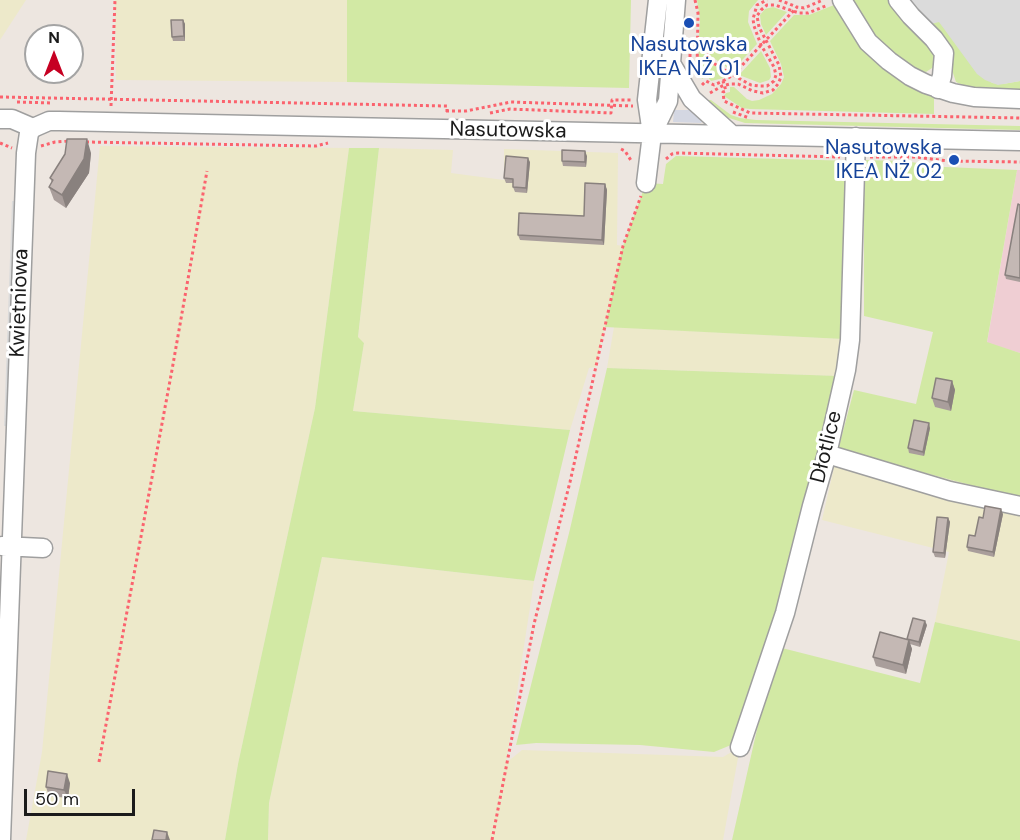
<!DOCTYPE html>
<meta charset="utf-8">
<style>
body{margin:0}
#map{position:relative;width:1020px;height:840px;overflow:hidden;background:#ede6e0;font-family:"DM Sans",sans-serif}
canvas{display:block}
.north{position:absolute;left:24px;top:24px;width:60px;height:60px;box-sizing:border-box;background:#fff;border:2px solid #a4a4a4;border-radius:50%;rotate:0deg;font-size:16px;font-weight:700;line-height:24px;text-align:center;color:#1b1b1b}
.north::after{content:'';display:block;margin:auto;width:21px;height:27px;background:#c60022;clip-path:polygon(50% 0,100% 100%,50% 72%,0 100%)}
.scale{position:absolute;left:24px;top:789px;width:111px;height:27px;box-sizing:border-box;border:3px solid #1b1b1b;border-top:0;padding-left:8px;font-size:18px;line-height:21px;white-space:nowrap;color:#1b1b1b;-webkit-text-stroke:4px #fff;paint-order:stroke}
</style>
<div id="map">
<canvas width="1020" height="840"></canvas>
<div class="north">N</div>
<div class="scale">50 m</div>
</div>
<script>
const context = document.querySelector('canvas').getContext('2d');
context.lineJoin = 'round';
function fill(path, color) { context.fillStyle = color; context.fill(path, 'evenodd'); }
const toPath = rows => new Path2D(rows.map(r => 'M' + r).join(''));
function stroke(path, color, width, dash) { context.strokeStyle = color; context.lineWidth = width; context.lineCap = dash ? 'butt' : 'round'; context.setLineDash(dash || []); context.stroke(path); }
function label(font, color, halo, rows, align = 'center') {
  context.font = font + ' "DM Sans",sans-serif'; context.lineWidth = 6; context.setLineDash([]); context.textBaseline = 'middle'; context.strokeStyle = halo; context.fillStyle = color; for (const [text, x, y, turn = 0] of rows) {
    context.save(); context.translate(x, y); context.rotate((+turn || 0) * Math.PI / 180); context.textAlign = isNaN(turn) ? turn : align; if (halo) context.strokeText(text, 0, 0); context.fillText(text, 0, 0); context.restore();
  }
}
fill(toPath([
 [1017,170,1020,170,1020,353,987,343]
]), '#efced3');
fill(toPath([
 [0,0,26,0,0,40],
 [115,0,347,0,347,82,116,80],
 [100,146,349,148,315,408,238,764,225,840,26,840,42,752],
 [379,148,453,150,451,173,504,180,504,149,618,153,617,245,623,246,596,367,589,368,570,430,353,411,364,343,358,338],
 [614,327,843,339,839,376,607,368],
 [838,450,1020,498,1020,641,935,622,949,552,822,520],
 [322,557,534,581,506,763,522,750,723,757,740,747,723,840,268,840,269,803]
]), '#ede9ca');
fill(toPath([
 [347,0,631,0,629,88,347,82],
 [697,0,758,0,749,11,748,22,757,44,732,71,711,56,705,48,705,37,699,37,700,19],
 [852,0,888,0,894,9,930,46,936,55,935,66,926,72,920,71,889,51,867,27],
 [834,5,853,37,871,57,904,83,934,97,934,114,750,109,742,108,724,96,726,93,730,92,730,87,734,87,747,99,752,101,759,100,772,94,781,84,784,77,781,64,770,41,794,15,809,15],
 [773,7,787,12,766,35,761,24,760,15,765,9],
 [935,14,992,83,1003,84,1020,81,1020,92,967,87,956,82,952,70,953,55,950,45,931,24],
 [699,45,701,45,702,51,712,64,728,74,728,77,711,81,707,76,702,79,698,68],
 [761,51,770,68,771,77,769,80,760,83,739,75],
 [706,100,711,100,731,115,740,118,756,120,1020,126,1020,130,745,123,726,117,707,106],
 [349,148,379,148,358,337,364,343,353,411,570,430,534,581,322,557,269,803,268,840,225,840,238,764,315,408],
 [676,156,855,161,843,339,605,327,623,246,646,183,663,184,666,164],
 [864,160,904,161,945,167,1017,170,987,342,1020,353,1020,498,838,450,854,390,916,404,933,332,864,316],
 [607,368,839,376,797,539,741,727,731,745,714,752,640,745,536,743,516,745,570,529],
 [935,622,1020,641,1020,840,732,840,758,725,782,648,920,683]
]), '#d2e9a4');
fill(toPath([
 [909,0,1020,0,1020,81,998,85,985,80,977,74,939,22,931,24],
 [12,201,18,201,10,426,4,426]
]), '#dbdbdb');
fill(toPath([
 [674,110,696,110,704,120,701,123,673,122]
]), '#d4d7e2');
const minor = toPath([
 [842,0,868,42,889,61,910,76,926,84,953,93,974,97,1020,99],
 [898,0,911,16,934,39,944,53,942,76,938,89],
 [672,65,692,99,732,135],
 [0,119,12,119,33,128,49,121,59,121,1020,141],
 [652,134,668,101,676,0],
 [646,183,652,134,647,100,658,0],
 [827,454,950,491,1020,506],
 [2,546,43,548],
 [740,747,785,613,812,506,827,454,846,370,850,340,856,137],
 [1,840,26,153,29,133,33,128]
]);
stroke(minor, '#9f9f9f', 21);
stroke(toPath([
 [695,0,698,13,697,73],
 [779,0,797,7],
 [690,38,690,41,703,41,703,48,713,63,733,75,797,7,804,8,823,0],
 [690,63,690,46],
 [723,81,733,75,751,85,759,86,767,86,774,81,776,75,774,67,761,45,754,26,753,19,757,5,767,0],
 [702,85,706,81,714,85,723,81,726,91,723,92,724,101,750,113,1020,118],
 [710,93,722,86,730,84,738,84,753,91,763,93,773,90,778,84,781,77,779,65,759,27,757,16,761,10,767,5,775,5,799,13,808,13,828,5],
 [0,97,447,106,447,114],
 [17,102,52,103],
 [111,106,115,0],
 [446,111,466,111,511,102,633,106],
 [733,112,749,118],
 [490,113,510,109,611,113,612,100,633,100],
 [86,142,316,146,328,143],
 [0,143,12,148],
 [41,146,55,142,70,141],
 [621,149,625,151,632,162],
 [870,157,915,157,948,161,1020,162],
 [666,159,672,154,678,153,840,157],
 [99,762,172,370,207,171],
 [492,840,534,624,570,482,623,246,641,196]
]), '#fb636e', 3, [3, 3]);
stroke(minor, '#fff', 18);
fill(toPath([
 [183,20,185,24,185,41,173,41,172,37],
 [91,153,89,173,66,208,54,200,49,187,52,183,50,178],
 [587,156,586,167,563,166,562,161],
 [530,162,527,193,515,192,513,187,513,183,506,183,504,178],
 [605,184,607,190,604,245,520,240,518,235,584,216],
 [1020,205,1020,282,1006,279,1005,275],
 [952,381,955,390,951,411,935,407,932,398],
 [930,428,924,456,909,453,908,448],
 [1003,514,994,557,968,551,967,547,975,536,983,518],
 [948,518,950,522,945,558,935,557,933,552],
 [927,625,920,647,910,644,912,649,906,674,876,666,873,657,908,640],
 [70,783,68,798,49,796,46,787]
]), '#a99e9b');
fill(toPath([
 [183,20,185,24,185,41,184,36],
 [87,139,91,153,89,173,66,208,62,195],
 [585,151,587,156,586,167,585,162],
 [528,158,530,162,527,193,526,188],
 [605,184,607,190,604,245,602,240],
 [952,381,955,390,951,411,948,402],
 [929,423,930,428,924,456,923,452],
 [1001,509,1003,514,994,557,993,552],
 [948,518,950,522,945,558,944,553],
 [925,621,927,625,920,647,919,642],
 [909,640,912,649,906,674,903,665],
 [67,774,70,783,68,798,64,790],
 [167,832,170,840,166,840]
]), '#89817e');
const building = toPath([
 [171,20,183,20,184,36,172,37,171,20],
 [67,139,87,139,84,159,62,195,49,187,53,180,50,178,65,154,67,139],
 [562,150,585,151,585,162,562,161,562,150],
 [506,156,528,158,526,188,513,187,513,179,504,178,506,156],
 [585,183,605,184,602,240,518,235,519,213,584,216,585,183],
 [1018,204,1020,205,1020,278,1005,275,1018,204],
 [936,378,952,381,948,402,932,398,936,378],
 [914,420,929,423,923,452,908,448,914,420],
 [985,506,1001,509,993,552,967,547,969,535,975,536,979,517,983,518,985,506],
 [937,517,948,518,944,553,933,552,937,517],
 [913,618,925,621,919,642,907,639,913,618],
 [880,632,909,640,903,665,873,657,880,632],
 [48,771,67,774,64,790,46,787,48,771],
 [154,830,167,832,166,840,152,840,154,830]
]);
fill(building, '#c4b8b4');
stroke(building, '#89817e', 1.5);
for (const [x, y, r, color] of [
 [689,23,6,"#1a4fb4"],
 [954,160,6,"#1a4fb4"]
]) { const dot = new Path2D(); dot.arc(x, y, r, 0, 2 * Math.PI); context.fillStyle = color; context.fill(dot); stroke(dot, '#fff', 2); }
label('21px', '#164399', '#fff', [
 ["Nasutowska",689,45],
 ["IKEA NŻ 01",689,69],
 ["Nasutowska",942,148,"right"],
 ["IKEA NŻ 02",942,172,"right"]
]);
label('21px', '#1b1b1b', '#fff', [
 ["Nasutowska",508,131,1],
 ["Kwietniowa",20,303,-88],
 ["Dłotlice",827,447,-76]
]);
</script>
